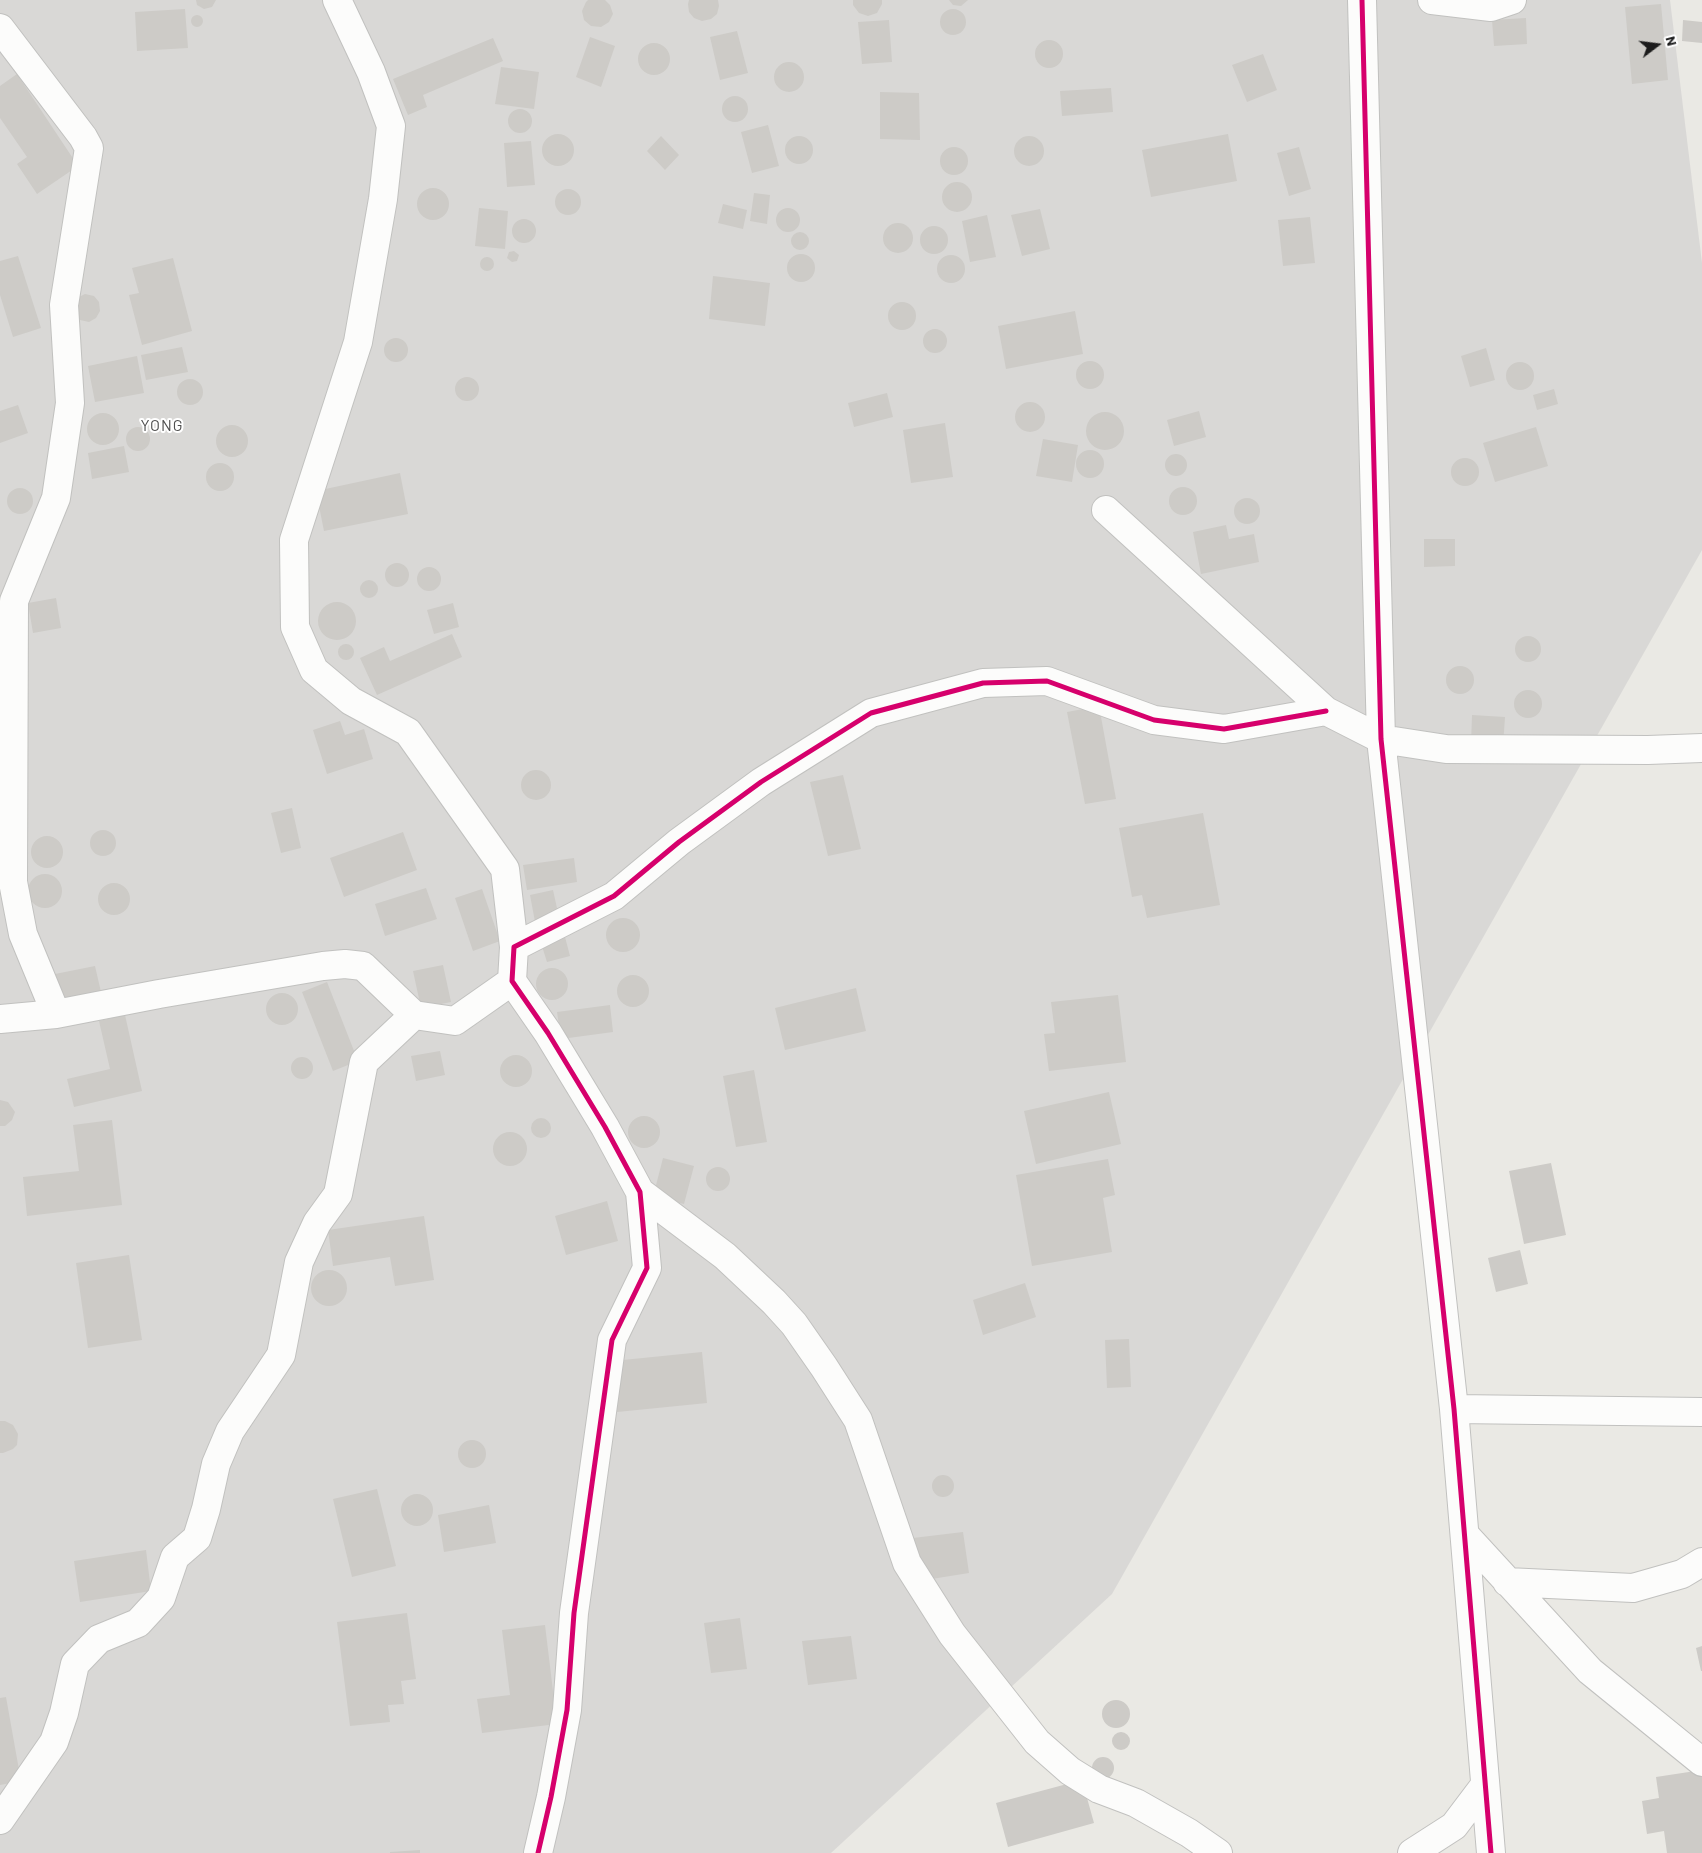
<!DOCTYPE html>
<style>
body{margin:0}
#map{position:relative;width:1702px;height:1853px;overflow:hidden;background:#eae9e4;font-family:Barlow,sans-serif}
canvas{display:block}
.north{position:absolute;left:1632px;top:20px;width:50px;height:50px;-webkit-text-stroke:4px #fff;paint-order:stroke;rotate:75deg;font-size:14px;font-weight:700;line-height:20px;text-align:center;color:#1c1c1c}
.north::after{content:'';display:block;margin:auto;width:18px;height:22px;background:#1c1c1c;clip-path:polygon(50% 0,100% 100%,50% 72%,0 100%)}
</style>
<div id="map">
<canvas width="1702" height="1853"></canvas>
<div class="north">N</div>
</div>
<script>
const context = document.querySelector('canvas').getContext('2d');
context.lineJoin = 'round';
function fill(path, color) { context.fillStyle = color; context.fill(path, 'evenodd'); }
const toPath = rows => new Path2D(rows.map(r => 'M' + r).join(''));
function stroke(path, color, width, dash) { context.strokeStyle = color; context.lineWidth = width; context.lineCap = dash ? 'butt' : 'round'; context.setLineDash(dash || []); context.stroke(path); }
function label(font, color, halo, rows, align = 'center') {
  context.font = font + ' Barlow,sans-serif'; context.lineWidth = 4; context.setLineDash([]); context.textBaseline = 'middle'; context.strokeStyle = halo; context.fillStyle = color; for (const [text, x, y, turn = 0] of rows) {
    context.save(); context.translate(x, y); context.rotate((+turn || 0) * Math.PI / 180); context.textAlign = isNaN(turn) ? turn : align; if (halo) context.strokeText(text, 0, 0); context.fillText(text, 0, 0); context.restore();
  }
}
fill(toPath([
 [0,0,1670,0,1702,263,1702,550,1112,1594,831,1853,0,1853]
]), '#d9d8d6');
fill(toPath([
 [196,0,216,0,212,7,204,9,197,5],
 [588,0,605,0,610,5,613,14,609,22,601,27,591,26,584,20,582,11,586,2],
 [689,0,718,0,719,6,717,14,711,19,702,21,694,18,689,12,688,4],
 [853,0,882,0,882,4,877,13,868,16,859,13,853,5],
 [949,0,968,0,961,6,953,5],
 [1661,4,1668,80,1632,84,1625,7],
 [185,9,188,48,137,51,135,12],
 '940 22a13 13 0 1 1 26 0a13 13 0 1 1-26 0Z',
 '191 21a6 6 0 1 1 12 0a6 6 0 1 1-12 0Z',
 [1526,18,1527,44,1494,46,1492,20],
 [889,20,892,62,862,64,858,22],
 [1683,20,1702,22,1702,43,1682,41],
 [737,31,748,73,720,80,710,37],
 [590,37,615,46,601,87,576,77],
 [493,38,503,61,423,95,427,107,408,115,393,79],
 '1035 54a14 14 0 1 1 28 0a14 14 0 1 1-28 0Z',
 '638 59a16 16 0 1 1 32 0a16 16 0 1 1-32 0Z',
 [1263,54,1277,90,1247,102,1232,65],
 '774 77a15 15 0 1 1 30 0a15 15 0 1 1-30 0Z',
 [501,67,539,72,534,109,495,104],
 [17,74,78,166,37,194,17,164,27,157,0,118,0,86],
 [1111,88,1113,112,1062,116,1060,91],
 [880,92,919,93,920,140,880,139],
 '722 109a13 13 0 1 1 26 0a13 13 0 1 1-26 0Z',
 '508 121a12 12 0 1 1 24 0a12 12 0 1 1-24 0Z',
 [768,125,779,166,752,173,741,132],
 '542 150a16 16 0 1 1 32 0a16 16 0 1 1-32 0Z',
 [1228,134,1237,181,1151,197,1142,150],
 '785 150a14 14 0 1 1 28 0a14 14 0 1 1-28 0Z',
 '1014 151a15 15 0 1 1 30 0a15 15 0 1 1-30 0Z',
 [661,136,679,155,665,170,647,151],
 [531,141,535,185,507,187,504,143],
 [1299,147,1311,189,1289,196,1277,153],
 '940 161a14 14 0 1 1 28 0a14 14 0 1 1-28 0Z',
 '942 197a15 15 0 1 1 30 0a15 15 0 1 1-30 0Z',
 '417 204a16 16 0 1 1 32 0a16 16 0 1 1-32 0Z',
 '555 202a13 13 0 1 1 26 0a13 13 0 1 1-26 0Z',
 [754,193,770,195,767,224,750,221],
 [723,204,747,210,743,229,718,223],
 '776 220a12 12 0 1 1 24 0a12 12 0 1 1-24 0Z',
 [479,208,508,211,505,249,475,246],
 [1040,209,1050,249,1022,256,1011,215],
 [987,215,996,257,970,262,962,221],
 [1310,217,1315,263,1283,266,1278,220],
 '512 231a12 12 0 1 1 24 0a12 12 0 1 1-24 0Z',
 '883 238a15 15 0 1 1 30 0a15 15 0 1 1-30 0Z',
 '920 240a14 14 0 1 1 28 0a14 14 0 1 1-28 0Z',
 '791 241a9 9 0 1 1 18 0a9 9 0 1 1-18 0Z',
 [514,251,519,255,517,261,512,262,507,258,509,252],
 '787 268a14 14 0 1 1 28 0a14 14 0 1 1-28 0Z',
 '937 269a14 14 0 1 1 28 0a14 14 0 1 1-28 0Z',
 [18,256,41,328,13,337,0,295,0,261],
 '480 264a7 7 0 1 1 14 0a7 7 0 1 1-14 0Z',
 [173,258,192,331,142,345,129,295,139,293,132,268],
 [713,276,770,283,765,326,709,319],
 [85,294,94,296,99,302,100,311,96,318,89,322,80,320,75,314,77,298],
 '888 316a14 14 0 1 1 28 0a14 14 0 1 1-28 0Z',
 [1075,311,1083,354,1006,369,998,326],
 '923 341a12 12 0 1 1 24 0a12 12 0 1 1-24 0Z',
 '384 350a12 12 0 1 1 24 0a12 12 0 1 1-24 0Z',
 [182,347,188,372,146,380,141,355],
 [1486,348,1495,380,1470,387,1461,356],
 [137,356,144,393,95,402,88,366],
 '1076 375a14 14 0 1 1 28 0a14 14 0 1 1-28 0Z',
 '1506 376a14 14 0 1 1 28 0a14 14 0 1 1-28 0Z',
 '455 389a12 12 0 1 1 24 0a12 12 0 1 1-24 0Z',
 '177 392a13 13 0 1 1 26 0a13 13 0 1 1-26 0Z',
 [1554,389,1558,404,1537,410,1533,395],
 [887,393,893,417,854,427,848,403],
 '1015 417a15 15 0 1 1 30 0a15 15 0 1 1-30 0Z',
 [18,405,28,433,0,443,0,411],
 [1199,411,1206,437,1174,446,1167,420],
 '1086 431a19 19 0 1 1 38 0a19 19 0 1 1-38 0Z',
 '87 429a16 16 0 1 1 32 0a16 16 0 1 1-32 0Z',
 [945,423,953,477,911,483,903,430],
 '216 441a16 16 0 1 1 32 0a16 16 0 1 1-32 0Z',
 [1536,427,1548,466,1495,482,1483,443],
 '126 439a12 12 0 1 1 24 0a12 12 0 1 1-24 0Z',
 [1043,439,1078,445,1072,482,1036,476],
 [124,446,129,472,92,479,88,453],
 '1076 464a14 14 0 1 1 28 0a14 14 0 1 1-28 0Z',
 '1165 465a11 11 0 1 1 22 0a11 11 0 1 1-22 0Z',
 '1451 472a14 14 0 1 1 28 0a14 14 0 1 1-28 0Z',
 '206 477a14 14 0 1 1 28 0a14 14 0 1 1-28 0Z',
 [400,473,408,514,324,531,316,491],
 '1169 501a14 14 0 1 1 28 0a14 14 0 1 1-28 0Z',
 '7 501a13 13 0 1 1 26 0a13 13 0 1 1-26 0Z',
 '1234 511a13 13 0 1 1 26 0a13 13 0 1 1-26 0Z',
 [1226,525,1229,539,1254,534,1259,562,1201,574,1193,532],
 [1424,539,1455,539,1455,566,1424,567],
 '385 575a12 12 0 1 1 24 0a12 12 0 1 1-24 0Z',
 '417 579a12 12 0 1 1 24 0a12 12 0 1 1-24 0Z',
 '360 589a9 9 0 1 1 18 0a9 9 0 1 1-18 0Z',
 [56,598,61,628,33,633,28,603],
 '318 621a19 19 0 1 1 38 0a19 19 0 1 1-38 0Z',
 [453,603,459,627,434,634,427,610],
 [452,634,462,657,377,695,360,658,384,647,390,661],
 '1515 649a13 13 0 1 1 26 0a13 13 0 1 1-26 0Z',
 '338 652a8 8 0 1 1 16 0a8 8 0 1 1-16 0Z',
 '1446 680a14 14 0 1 1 28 0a14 14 0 1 1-28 0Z',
 '1514 704a14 14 0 1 1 28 0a14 14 0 1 1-28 0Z',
 [1099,706,1116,799,1085,804,1067,712],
 [1472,715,1505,717,1503,746,1471,744],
 [340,721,345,735,364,729,373,759,327,774,313,730],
 '521 785a15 15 0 1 1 30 0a15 15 0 1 1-30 0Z',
 [843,775,861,849,828,856,810,782],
 [292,808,301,848,281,853,271,813],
 [1203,813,1220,905,1147,918,1142,895,1132,897,1119,828],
 '90 843a13 13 0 1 1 26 0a13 13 0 1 1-26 0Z',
 [403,832,417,870,344,897,330,858],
 '31 852a16 16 0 1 1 32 0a16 16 0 1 1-32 0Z',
 [574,858,577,882,527,890,523,865],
 '28 891a17 17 0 1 1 34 0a17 17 0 1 1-34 0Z',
 '98 899a16 16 0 1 1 32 0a16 16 0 1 1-32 0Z',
 [426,888,437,919,385,936,375,904],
 [482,889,500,941,473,951,455,898],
 [553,890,560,922,536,927,530,895],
 '606 935a17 17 0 1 1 34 0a17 17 0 1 1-34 0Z',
 [565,937,570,956,547,962,541,943],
 [443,965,451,1002,421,1008,413,971],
 [95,966,101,992,61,1001,55,974],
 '536 984a16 16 0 1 1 32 0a16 16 0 1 1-32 0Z',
 '617 991a16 16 0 1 1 32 0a16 16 0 1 1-32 0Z',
 [327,982,358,1061,333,1071,302,992],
 [856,988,866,1031,785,1050,775,1008],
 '266 1009a16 16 0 1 1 32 0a16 16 0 1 1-32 0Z',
 [1118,995,1126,1062,1049,1071,1044,1034,1055,1033,1051,1002],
 [610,1005,613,1032,561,1039,557,1012],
 [125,1015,142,1091,74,1107,67,1079,110,1069,99,1021],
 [440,1051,445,1075,416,1081,411,1056],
 '500 1071a16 16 0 1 1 32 0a16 16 0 1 1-32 0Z',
 '291 1068a11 11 0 1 1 22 0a11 11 0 1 1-22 0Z',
 [754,1070,767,1142,736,1147,723,1076],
 [1109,1092,1121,1144,1036,1164,1024,1111],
 [0,1100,8,1102,15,1112,12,1120,5,1126,0,1126],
 '628 1132a16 16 0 1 1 32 0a16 16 0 1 1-32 0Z',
 '531 1128a10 10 0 1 1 20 0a10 10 0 1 1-20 0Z',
 [112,1120,122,1205,27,1216,23,1177,79,1171,73,1125],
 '493 1149a17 17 0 1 1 34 0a17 17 0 1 1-34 0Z',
 [663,1158,694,1166,684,1204,653,1197],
 [1108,1159,1115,1195,1103,1198,1112,1252,1032,1266,1016,1175],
 [1551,1163,1566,1235,1524,1244,1509,1171],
 '706 1179a12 12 0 1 1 24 0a12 12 0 1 1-24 0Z',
 [607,1201,618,1241,566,1255,555,1216],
 [424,1216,434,1280,395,1286,390,1257,333,1266,328,1230],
 [1520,1250,1528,1284,1496,1292,1488,1258],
 [129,1255,142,1340,88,1348,76,1263],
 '311 1288a18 18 0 1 1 36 0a18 18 0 1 1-36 0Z',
 [1025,1283,1036,1317,983,1335,973,1300],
 [1129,1339,1131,1387,1107,1388,1105,1340],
 [702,1352,707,1403,617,1412,613,1361],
 [0,1421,5,1421,13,1425,18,1434,17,1445,13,1449,3,1453,0,1453],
 '458 1454a14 14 0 1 1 28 0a14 14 0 1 1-28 0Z',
 '932 1486a11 11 0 1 1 22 0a11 11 0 1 1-22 0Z',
 [377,1489,396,1566,352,1577,333,1499],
 '401 1510a16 16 0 1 1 32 0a16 16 0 1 1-32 0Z',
 [489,1505,496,1543,444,1552,438,1515],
 [963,1532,969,1573,919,1581,913,1538],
 [146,1550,151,1591,80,1602,74,1561],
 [407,1613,416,1679,401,1681,404,1704,388,1705,390,1722,350,1726,337,1622],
 [740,1618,747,1669,711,1673,704,1623],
 [545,1625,557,1724,482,1733,477,1699,510,1695,502,1630],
 [851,1636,857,1679,808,1685,802,1641],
 [1702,1646,1702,1671,1701,1671,1696,1648],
 [6,1697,21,1781,0,1785,0,1698],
 '1102 1714a14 14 0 1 1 28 0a14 14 0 1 1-28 0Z',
 '1112 1741a9 9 0 1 1 18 0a9 9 0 1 1-18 0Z',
 '1092 1768a11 11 0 1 1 22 0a11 11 0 1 1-22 0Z',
 [1702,1770,1702,1853,1667,1853,1664,1831,1647,1834,1642,1801,1659,1798,1656,1777],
 [1082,1780,1094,1823,1008,1847,996,1803],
 [420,1850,420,1853,390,1853,390,1852]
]), '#cdcbc7');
const minor = toPath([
 [337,0,371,72,391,126,383,199,358,342,294,540,295,627,314,670,351,701,408,732,505,869,514,947],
 [1362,0,1381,739,1454,1409,1491,1853],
 [1432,0,1491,7,1512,0],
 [0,28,83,137,89,148,64,305,70,403,56,498,14,601,13,882,23,934,56,1014],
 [1106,510,1326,711,1381,739,1446,749,1648,750,1702,748],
 [0,1019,56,1014,159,994,323,966,345,964,363,966,414,1015],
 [640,1192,725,1256,774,1302,794,1324,824,1367,858,1420,907,1563,952,1634,1037,1742,1070,1771,1099,1789,1136,1803,1189,1833,1218,1853],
 [1454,1409,1702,1412],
 [1466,1536,1590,1671,1702,1762],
 [1507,1582,1633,1588,1682,1574,1702,1562],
 [0,1820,54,1742,64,1713,75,1664,99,1639,138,1623,161,1598,175,1557,197,1538,206,1509,216,1464,230,1431,281,1355,299,1262,317,1223,338,1194,364,1062,414,1015,455,1021,512,981],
 [538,1853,551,1797,567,1710,574,1613,612,1340,647,1268,640,1192,605,1127,548,1033,512,981,514,947,614,896,679,842,761,782,871,713,983,683,1047,681,1154,720,1224,729,1326,711],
 [1412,1853,1454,1826,1485,1785]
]);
stroke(minor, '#c1c1bf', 30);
stroke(minor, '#fcfcfb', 28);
stroke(toPath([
 [1362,0,1381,739,1454,1409,1491,1853],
 [538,1853,551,1797,567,1710,574,1613,612,1340,647,1268,640,1192,605,1127,548,1033,512,981,514,947,614,896,679,842,761,782,871,713,983,683,1047,681,1154,720,1224,729,1326,711]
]), '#d6006c', 5);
context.letterSpacing = '1px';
label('16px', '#4f4f4f', '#fff', [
 ["YONG",162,426]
]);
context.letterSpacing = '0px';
</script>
